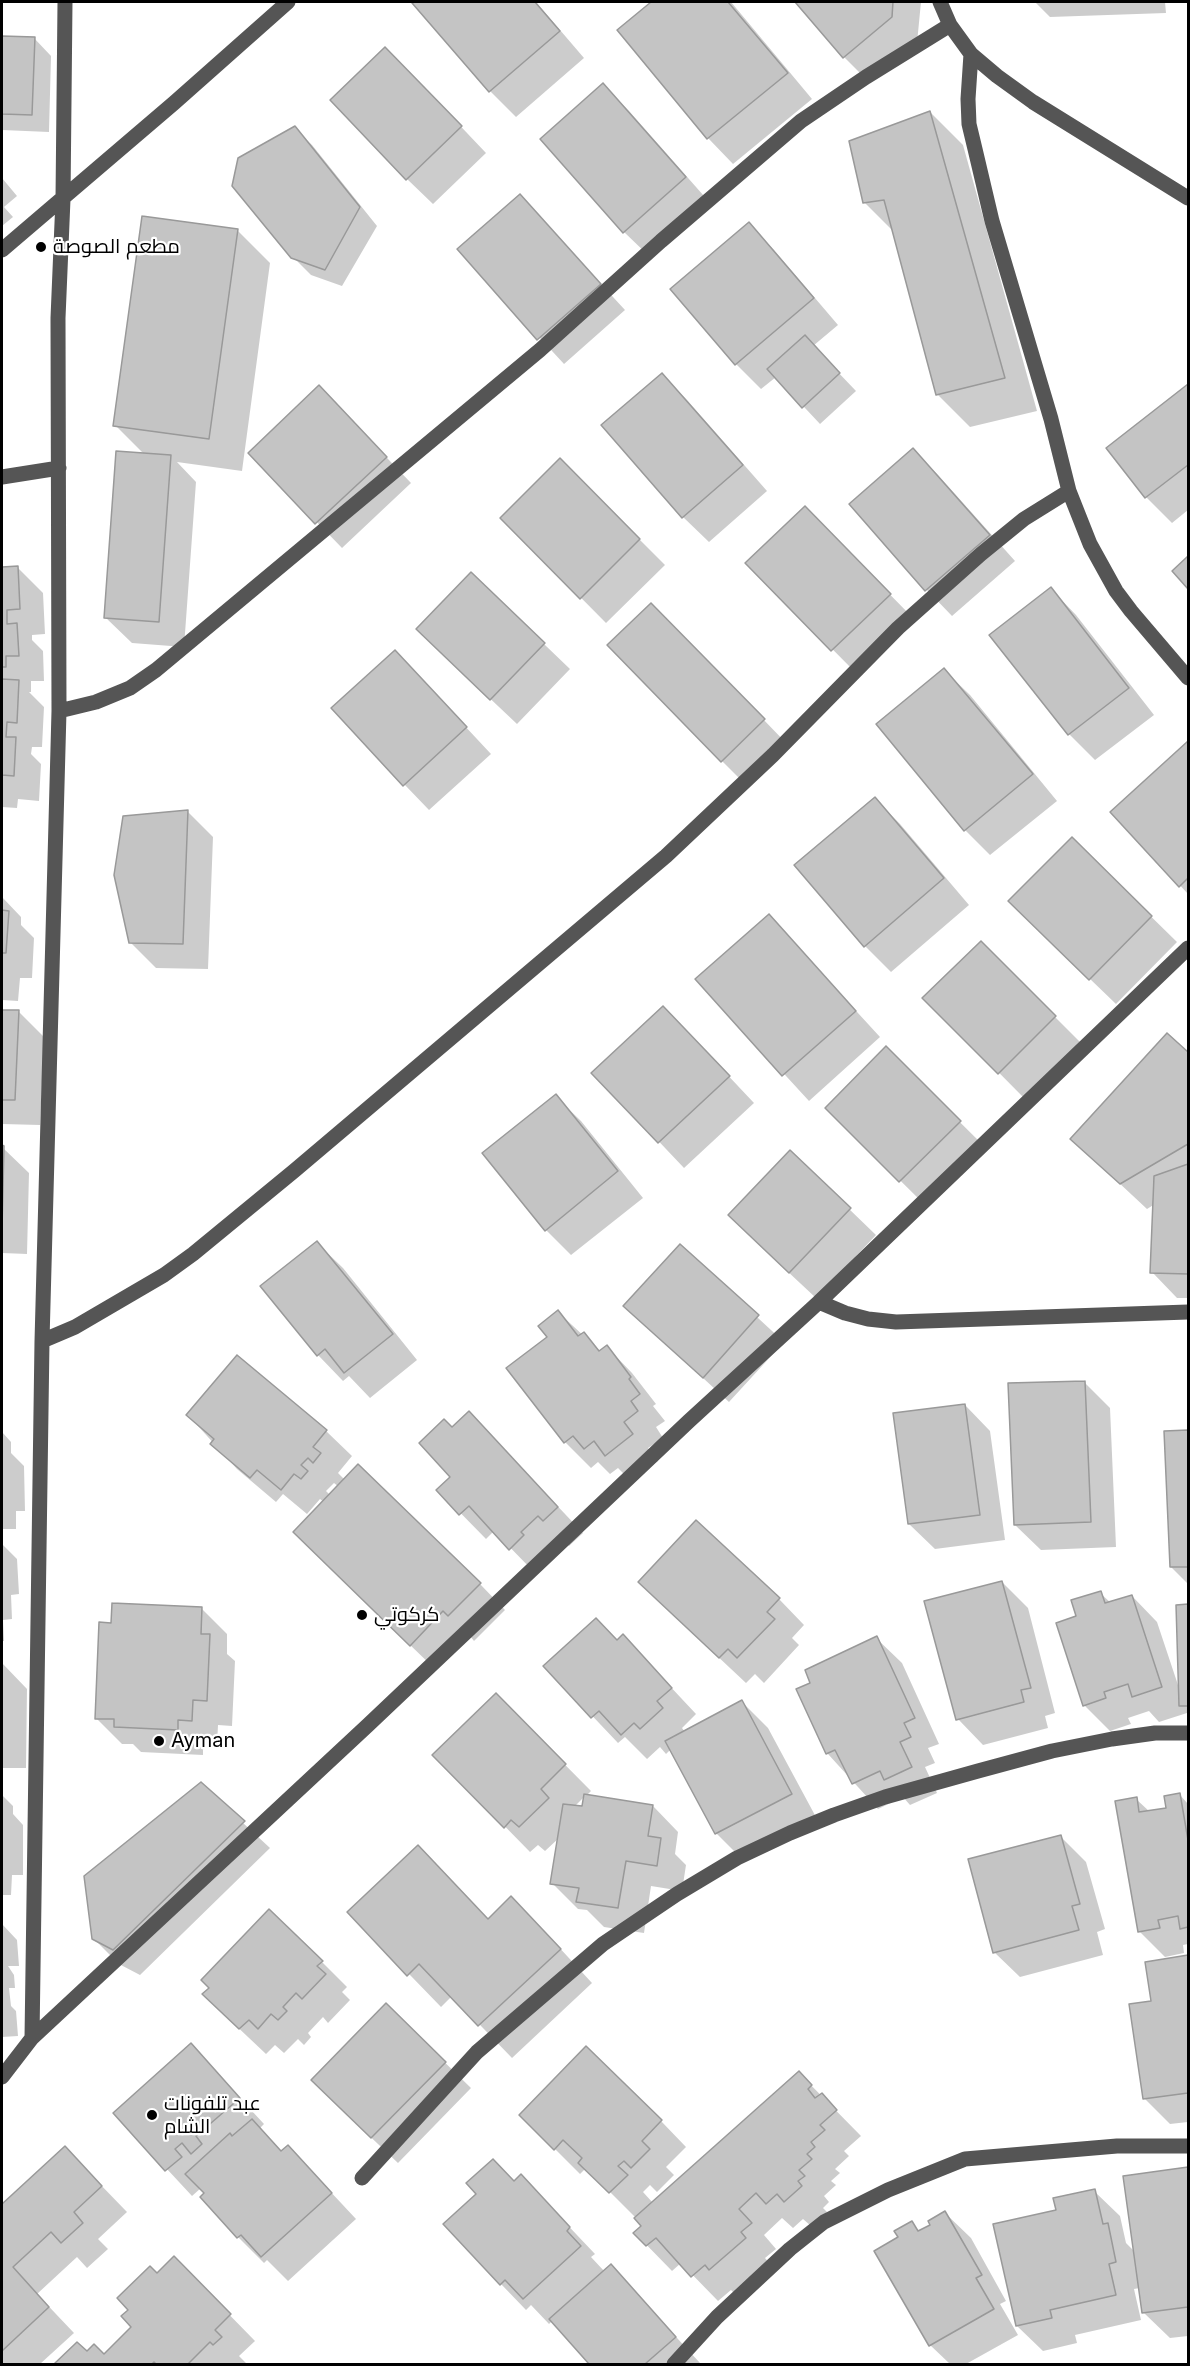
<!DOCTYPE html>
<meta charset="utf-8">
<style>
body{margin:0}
#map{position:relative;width:1190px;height:2366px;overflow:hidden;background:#fff;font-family:Inter,sans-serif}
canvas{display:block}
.frame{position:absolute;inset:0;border:3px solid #000;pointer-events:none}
</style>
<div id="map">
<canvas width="1190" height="2366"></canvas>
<div class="frame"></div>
</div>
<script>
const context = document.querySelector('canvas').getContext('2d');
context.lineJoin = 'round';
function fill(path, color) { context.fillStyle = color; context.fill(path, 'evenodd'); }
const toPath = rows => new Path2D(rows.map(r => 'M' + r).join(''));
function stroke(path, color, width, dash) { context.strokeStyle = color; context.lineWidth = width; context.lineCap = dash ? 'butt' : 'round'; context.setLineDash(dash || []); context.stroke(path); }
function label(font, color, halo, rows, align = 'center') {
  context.font = font + ' Inter,Cairo,sans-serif'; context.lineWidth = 4.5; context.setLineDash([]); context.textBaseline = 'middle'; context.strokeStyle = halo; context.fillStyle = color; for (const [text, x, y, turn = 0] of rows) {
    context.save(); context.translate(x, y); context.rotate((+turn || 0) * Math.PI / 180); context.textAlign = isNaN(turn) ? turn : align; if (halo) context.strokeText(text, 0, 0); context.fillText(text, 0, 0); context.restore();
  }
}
fill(toPath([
 [417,2,536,2,584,58,516,117,490,91,415,3],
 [654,2,731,2,812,99,733,164,708,138,619,30],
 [797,2,921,2,917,43,870,83,844,57],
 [1035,2,1165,2,1166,13,1050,17],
 [2,37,34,38,51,56,49,132,2,130],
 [411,74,486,153,433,204,407,179],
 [603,85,629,111,711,204,650,257,624,232],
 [930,112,963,145,1037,411,970,427,937,394,894,232,864,202],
 [294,128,312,145,377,226,342,286,311,275,293,257],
 [2,178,17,196,4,207,13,217,2,226],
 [520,196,625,310,564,364,459,250],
 [748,224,774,250,838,325,813,346,856,391,820,424,776,377,761,389,736,364],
 [237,230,270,263,242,471,177,462,196,482,184,647,132,643,106,618,144,454,115,425],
 [662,375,687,400,767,491,709,542,683,517],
 [1188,386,1188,510,1172,523,1146,497,1108,448],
 [344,413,411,483,342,548,250,453],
 [913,450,938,475,1015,561,952,616,927,590,851,504],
 [560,460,665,565,606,623,502,518],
 [805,508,915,620,858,675,747,563],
 [2,568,18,568,43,593,45,634,32,635,32,640,43,651,44,681,31,681,31,692,29,692,44,707,42,747,32,747,31,754,41,764,39,801,18,799,17,808,2,807],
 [471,574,570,669,517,724,444,655],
 [1051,589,1076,615,1154,715,1095,760,1069,734,991,635],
 [677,630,789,746,747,786,722,761],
 [944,670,970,695,1057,801,990,855,965,830],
 [420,678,491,754,429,810,404,784],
 [1188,743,1188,894,1112,812],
 [875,799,900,824,969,905,891,972,865,946],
 [188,812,213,837,208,969,156,968,130,942],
 [1072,839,1177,942,1116,1004,1036,927],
 [2,897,21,917,21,925,34,938,32,978,20,978,18,1001,2,1000],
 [769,916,880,1037,809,1101,697,979],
 [981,943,1081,1043,1024,1098,925,998],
 [2,1011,19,1012,44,1037,40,1125,2,1124],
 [689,1034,754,1103,684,1168,594,1073],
 [1167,1035,1188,1054,1188,1298,1177,1298,1152,1272,1155,1204,1147,1209,1072,1139],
 [886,1049,985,1147,926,1206,827,1108],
 [555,1096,581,1121,643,1198,571,1255,546,1230],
 [2,1147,29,1173,27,1254,2,1253],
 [790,1152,876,1235,816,1298,755,1241],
 [317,1243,343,1268,417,1360,370,1398,349,1376,343,1381,318,1355],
 [680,1246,784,1342,729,1402,625,1306],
 [558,1312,601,1352,607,1347,632,1373,656,1404,653,1406,665,1421,656,1427,663,1438,648,1448,658,1461,631,1481,618,1468,610,1474,598,1462,591,1468,565,1442,549,1337],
 [1084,1382,1110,1408,1116,1547,1041,1550,1015,1525],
 [965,1405,990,1431,1005,1540,935,1549,909,1524],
 [188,1415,326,1431,352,1456,338,1473,345,1480,480,1584,505,1610,474,1641,470,1636,436,1670,320,1558,324,1502,320,1499,307,1514,283,1494,276,1502,237,1469],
 [334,1483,339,1487,330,1495,326,1491],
 [452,1429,494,1439,583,1533,569,1546,565,1541,536,1574,494,1531,486,1539,438,1490,452,1477],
 [1188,1431,1188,1584,1171,1567,1166,1432],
 [2,1432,11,1442,11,1453,24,1466,25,1511,16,1511,16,1529,2,1529],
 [2,1544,17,1559,19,1594,11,1595,12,1619,3,1620,4,1641,2,1641],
 [1002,1582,1028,1608,1055,1713,1045,1716,1048,1728,983,1745,958,1719],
 [1100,1593,1111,1603,1132,1596,1157,1622,1179,1688,1178,1606,1188,1606,1188,1714,1187,1713,1159,1722,1149,1711,1128,1718,1131,1724,1110,1731,1084,1705,1078,1617],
 [779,1599,804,1625,792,1638,799,1645,764,1683,755,1674,746,1683,666,1608],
 [202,1609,227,1634,227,1654,235,1661,232,1726,218,1725,217,1746,203,1745,203,1755,141,1752,133,1744,122,1744,96,1718,113,1624],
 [623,1636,696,1714,682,1728,685,1732,742,1702,768,1728,817,1819,742,1859,716,1833,671,1749,666,1754,660,1747,647,1759,625,1737,618,1743,545,1666,618,1641],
 [876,1638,902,1663,939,1744,928,1748,935,1763,925,1767,937,1793,910,1805,903,1797,878,1809,828,1754,798,1690,812,1683],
 [2,1663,27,1689,26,1768,2,1768],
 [496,1695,591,1791,586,1796,653,1806,678,1832,675,1854,686,1865,682,1891,651,1886,644,1933,604,1927,587,1910,578,1909,552,1883,559,1838,545,1851,538,1845,530,1852,435,1755],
 [585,1796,584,1808,574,1807],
 [201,1784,270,1848,140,1975,119,1964,93,1938],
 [2,1795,13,1806,13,1814,23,1825,23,1875,12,1875,11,1895,2,1895],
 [1180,1795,1188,1804,1188,1944,1183,1945,1184,1953,1165,1957,1139,1931,1136,1799,1150,1812,1167,1809],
 [1060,1836,1086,1862,1105,1929,1097,1932,1103,1955,1020,1977,994,1952],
 [349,1912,489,1920,544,1931,592,1983,512,2058,452,1996,441,2007],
 [2,1924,17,1940,19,1966,8,1966,14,1975,15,1988,9,1988,11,2006,16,2011,18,2036,2,2037],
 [1188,1957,1188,2122,1170,2124,1145,2099,1152,2002,1146,1963],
 [322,1962,347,1987,342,1992,350,2000,328,2023,323,2017,308,2033,311,2037,304,2045,298,2039,284,2053,275,2045,266,2054,230,2020,211,1988],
 [386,2005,471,2088,398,2163,338,2106],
 [191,2045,264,2124,259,2129,282,2152,313,2173,356,2219,288,2281,267,2260,264,2263,238,2237,201,2188,192,2196,115,2113],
 [799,2073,861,2136,844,2151,849,2156,835,2169,840,2173,831,2181,836,2185,824,2196,829,2202,823,2208,827,2212,811,2226,803,2219,793,2228,782,2218,764,2235,776,2249,765,2258,770,2264,736,2295,731,2290,718,2301,681,2263,672,2271,635,2233,643,2226,636,2218,586,2168,580,2174,521,2115,661,2121,686,2147,666,2167,674,2175,657,2192,650,2185,643,2192,653,2203],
 [65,2148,127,2212,98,2239,108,2249,87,2268,77,2257,37,2294,74,2333,40,2364,3,2364,2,2206],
 [1188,2169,1188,2336,1170,2338,1144,2313,1140,2288,1134,2289,1141,2320,1075,2335,1077,2343,1043,2351,1017,2326,1058,2211,1094,2191,1120,2216,1126,2243,1136,2253,1125,2178],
 [521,2176,595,2254,591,2257,605,2272,611,2266,700,2363,591,2364,552,2321,549,2324,531,2305,526,2310,501,2284,514,2182],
 [945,2213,971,2238,1006,2301,1000,2304,1018,2335,966,2364,950,2364,930,2345,912,2223,920,2232,932,2225],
 [174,2258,255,2341,239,2356,246,2363,245,2364,57,2364,77,2344,87,2354,104,2356,133,2327,157,2275]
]), '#0003');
const building = toPath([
 [415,2,535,2,560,31,489,92,412,3,415,2],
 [651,2,728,2,788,73,707,139,617,30,651,2],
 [795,2,893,2,892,17,843,58,795,2],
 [2,36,35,37,32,115,2,114,2,36],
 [385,47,462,126,406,180,330,100,385,47],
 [603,83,686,177,623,233,540,139,603,83],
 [930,111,1005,378,936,395,884,200,863,203,849,141,930,111],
 [295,126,360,207,325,270,291,258,232,186,238,158,295,126],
 [520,194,601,284,537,340,457,249,520,194],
 [142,216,238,229,209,439,113,426,142,216],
 [749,222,814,298,735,365,670,289,749,222],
 [805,335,840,373,802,408,767,369,805,335],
 [662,373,743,465,682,518,601,425,662,373],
 [1188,384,1188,465,1145,498,1106,448,1188,384],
 [319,385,387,457,315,524,248,453,319,385],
 [913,448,990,535,925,591,849,504,913,448],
 [116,451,171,455,159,622,104,618,116,451],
 [560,458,640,539,580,599,500,518,560,458],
 [805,506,891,594,831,651,745,563,805,506],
 [1188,556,1188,589,1172,571,1188,556],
 [18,566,20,609,7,610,7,624,17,623,19,656,6,656,6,667,2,667,2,567,18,566],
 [471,572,545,643,490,700,416,629,471,572],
 [1051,587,1129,688,1068,735,989,635,1051,587],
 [651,603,765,719,721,762,607,645,651,603],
 [395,650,467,727,403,786,331,708,395,650],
 [944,668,1033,774,964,831,876,724,944,668],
 [2,679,19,680,17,723,7,722,6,737,16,737,14,776,2,775,2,679],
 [1188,741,1188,878,1179,887,1110,812,1188,741],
 [875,797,944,878,864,947,794,865,875,797],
 [188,810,183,944,129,943,114,875,123,816,188,810],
 [1072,837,1152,916,1089,980,1008,901,1072,837],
 [2,910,9,911,6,953,2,953,2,910],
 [769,914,856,1011,782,1076,695,979,769,914],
 [981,941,1056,1016,998,1074,922,998,981,941],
 [663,1006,730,1076,658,1143,591,1073,663,1006],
 [2,1010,19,1010,15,1100,2,1100,2,1010],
 [1167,1033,1188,1052,1188,1144,1120,1184,1070,1139,1167,1033],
 [886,1046,961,1121,899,1182,825,1108,886,1046],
 [556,1094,618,1171,545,1231,482,1153,556,1094],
 [2,1145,4,1146,2,1229,2,1145],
 [790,1150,851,1208,789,1273,728,1215,790,1150],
 [1188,1164,1188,1274,1150,1273,1154,1176,1188,1164],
 [317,1241,393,1334,344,1373,325,1349,317,1356,260,1286,317,1241],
 [680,1244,759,1315,703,1378,623,1306,680,1244],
 [558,1310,578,1336,584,1332,599,1351,607,1345,631,1377,629,1379,640,1394,631,1401,638,1411,624,1422,633,1434,605,1456,594,1441,584,1449,573,1436,564,1443,506,1368,547,1337,538,1326,558,1310],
 [237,1355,327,1430,313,1447,321,1453,313,1463,308,1458,301,1465,308,1471,301,1479,294,1474,281,1490,257,1470,250,1478,210,1444,214,1439,186,1415,237,1355],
 [1085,1381,1091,1522,1014,1525,1008,1383,1085,1381],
 [965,1404,980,1515,908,1524,893,1413,965,1404],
 [469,1411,558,1507,543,1521,538,1516,521,1532,524,1535,509,1550,469,1506,459,1515,436,1490,450,1477,419,1443,444,1419,452,1427,469,1411],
 [1188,1430,1188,1567,1170,1567,1164,1431,1188,1430],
 [358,1464,481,1583,448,1616,443,1611,410,1646,293,1532,358,1464],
 [696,1520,780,1598,767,1612,775,1619,737,1658,728,1649,719,1658,638,1582,696,1520],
 [1002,1581,1031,1688,1021,1690,1024,1702,956,1720,924,1601,1002,1581],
 [1101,1591,1105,1603,1132,1595,1162,1687,1132,1697,1128,1684,1104,1692,1106,1698,1083,1706,1056,1623,1076,1616,1071,1600,1101,1591],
 [112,1603,202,1607,201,1634,210,1634,207,1701,193,1700,192,1721,178,1720,178,1730,114,1727,114,1719,95,1719,99,1622,111,1623,112,1603],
 [1188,1604,1188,1706,1179,1706,1176,1605,1188,1604],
 [596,1618,617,1640,623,1634,672,1688,657,1701,663,1708,640,1729,634,1723,621,1735,599,1711,591,1718,543,1666,596,1618],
 [877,1636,915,1718,904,1723,911,1737,900,1742,912,1767,884,1780,880,1771,852,1784,835,1750,826,1754,796,1689,810,1683,805,1670,877,1636],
 [496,1693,566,1764,541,1789,549,1798,519,1827,511,1820,504,1828,432,1755,496,1693],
 [742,1700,792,1794,715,1834,665,1741,742,1700],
 [201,1782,245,1821,113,1950,92,1939,84,1876,201,1782],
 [1180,1793,1188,1840,1188,1927,1180,1929,1178,1916,1158,1920,1160,1928,1138,1932,1115,1801,1137,1797,1139,1812,1166,1808,1164,1796,1180,1793],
 [584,1794,653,1805,648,1836,661,1838,657,1866,626,1861,618,1908,576,1902,579,1888,550,1884,563,1804,582,1806,584,1794],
 [1061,1835,1080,1904,1072,1906,1079,1930,993,1953,968,1859,1061,1835],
 [418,1845,488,1919,511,1896,561,1949,478,2026,419,1964,407,1976,347,1912,418,1845],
 [269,1909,323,1961,317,1966,326,1974,302,1999,296,1993,283,2007,287,2011,278,2020,271,2014,258,2029,249,2020,239,2029,202,1994,209,1988,201,1980,269,1909],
 [1188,1955,1188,2093,1143,2099,1129,2004,1151,2001,1145,1962,1188,1955],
 [386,2003,446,2062,371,2138,311,2080,386,2003],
 [191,2043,240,2098,196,2136,202,2144,191,2154,182,2143,175,2149,182,2157,165,2171,113,2113,191,2043],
 [586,2046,662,2120,642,2141,650,2149,631,2168,624,2161,618,2166,628,2175,609,2193,578,2163,582,2158,563,2140,554,2150,519,2115,586,2046],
 [799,2071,812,2085,808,2089,815,2098,822,2093,837,2110,820,2125,825,2130,811,2142,815,2147,807,2154,812,2159,799,2170,805,2176,798,2181,802,2186,784,2202,777,2194,766,2204,756,2193,739,2209,752,2223,741,2232,746,2238,709,2270,705,2265,691,2277,656,2238,646,2246,633,2233,641,2226,634,2218,799,2071],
 [252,2119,281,2151,288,2145,332,2193,261,2257,241,2235,237,2238,200,2197,204,2193,185,2174,230,2133,232,2136,252,2119],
 [65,2146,102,2186,74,2212,83,2223,61,2243,51,2232,13,2267,49,2307,2,2351,2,2204,65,2146],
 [493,2159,514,2181,521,2174,570,2227,567,2231,581,2246,523,2299,505,2280,500,2285,443,2224,476,2194,466,2183,493,2159],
 [1188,2167,1188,2307,1142,2313,1123,2176,1188,2167],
 [1095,2189,1103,2224,1108,2223,1116,2262,1109,2264,1116,2295,1050,2310,1052,2318,1016,2326,993,2224,1056,2210,1053,2198,1095,2189],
 [945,2211,982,2275,976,2278,994,2309,929,2346,874,2251,898,2237,894,2231,912,2221,918,2231,930,2225,928,2221,945,2211],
 [174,2256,231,2314,215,2330,222,2337,213,2345,210,2342,188,2364,156,2364,154,2362,152,2364,54,2364,77,2342,87,2351,94,2344,104,2354,131,2327,121,2316,128,2310,117,2298,150,2266,157,2273,174,2256],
 [611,2264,676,2337,645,2364,589,2364,549,2319,611,2264]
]);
fill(building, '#c4c4c4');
stroke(building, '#999', 1.5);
stroke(toPath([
 [940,2,950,25,971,54,997,76,1033,102,1188,198],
 [971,54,968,99,969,124,975,149,992,221,1051,419,1069,491,1090,544,1116,591,1131,611,1188,678],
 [2,250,174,103,288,2],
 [2,477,59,468],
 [59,711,96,702,130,688,156,670,540,350,661,241,801,121,866,77,950,25],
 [819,1302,845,1313,868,1319,896,1322,1188,1312],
 [42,1341,75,1327,164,1275,193,1254,294,1171,666,856,773,755,898,628,981,554,1024,519,1069,491],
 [32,2038,42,1341,59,711,58,318,63,199,65,2],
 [2,2077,32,2038,367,1726,689,1421,819,1302,1188,948],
 [362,2178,477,2052,603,1944,677,1894,737,1858,790,1833,834,1815,885,1797,978,1771,1052,1751,1112,1739,1155,1733,1188,1733],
 [674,2364,717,2317,790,2249,824,2222,888,2190,965,2159,1117,2146,1188,2146]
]), '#555', 15);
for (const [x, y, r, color] of [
 [41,247,6,"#000"],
 [362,1615,6,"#000"],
 [159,1741,6,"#000"],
 [152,2115,6,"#000"]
]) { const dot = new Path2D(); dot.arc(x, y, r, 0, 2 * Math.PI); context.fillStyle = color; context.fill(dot); stroke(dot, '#fff', 2); }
label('20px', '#000', '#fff', [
 ["مطعم الصوصة",53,247],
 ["كركوتي",374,1615],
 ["Ayman",171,1741],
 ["عبد تلفونات",164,2104],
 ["الشام",164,2127]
], 'left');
</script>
